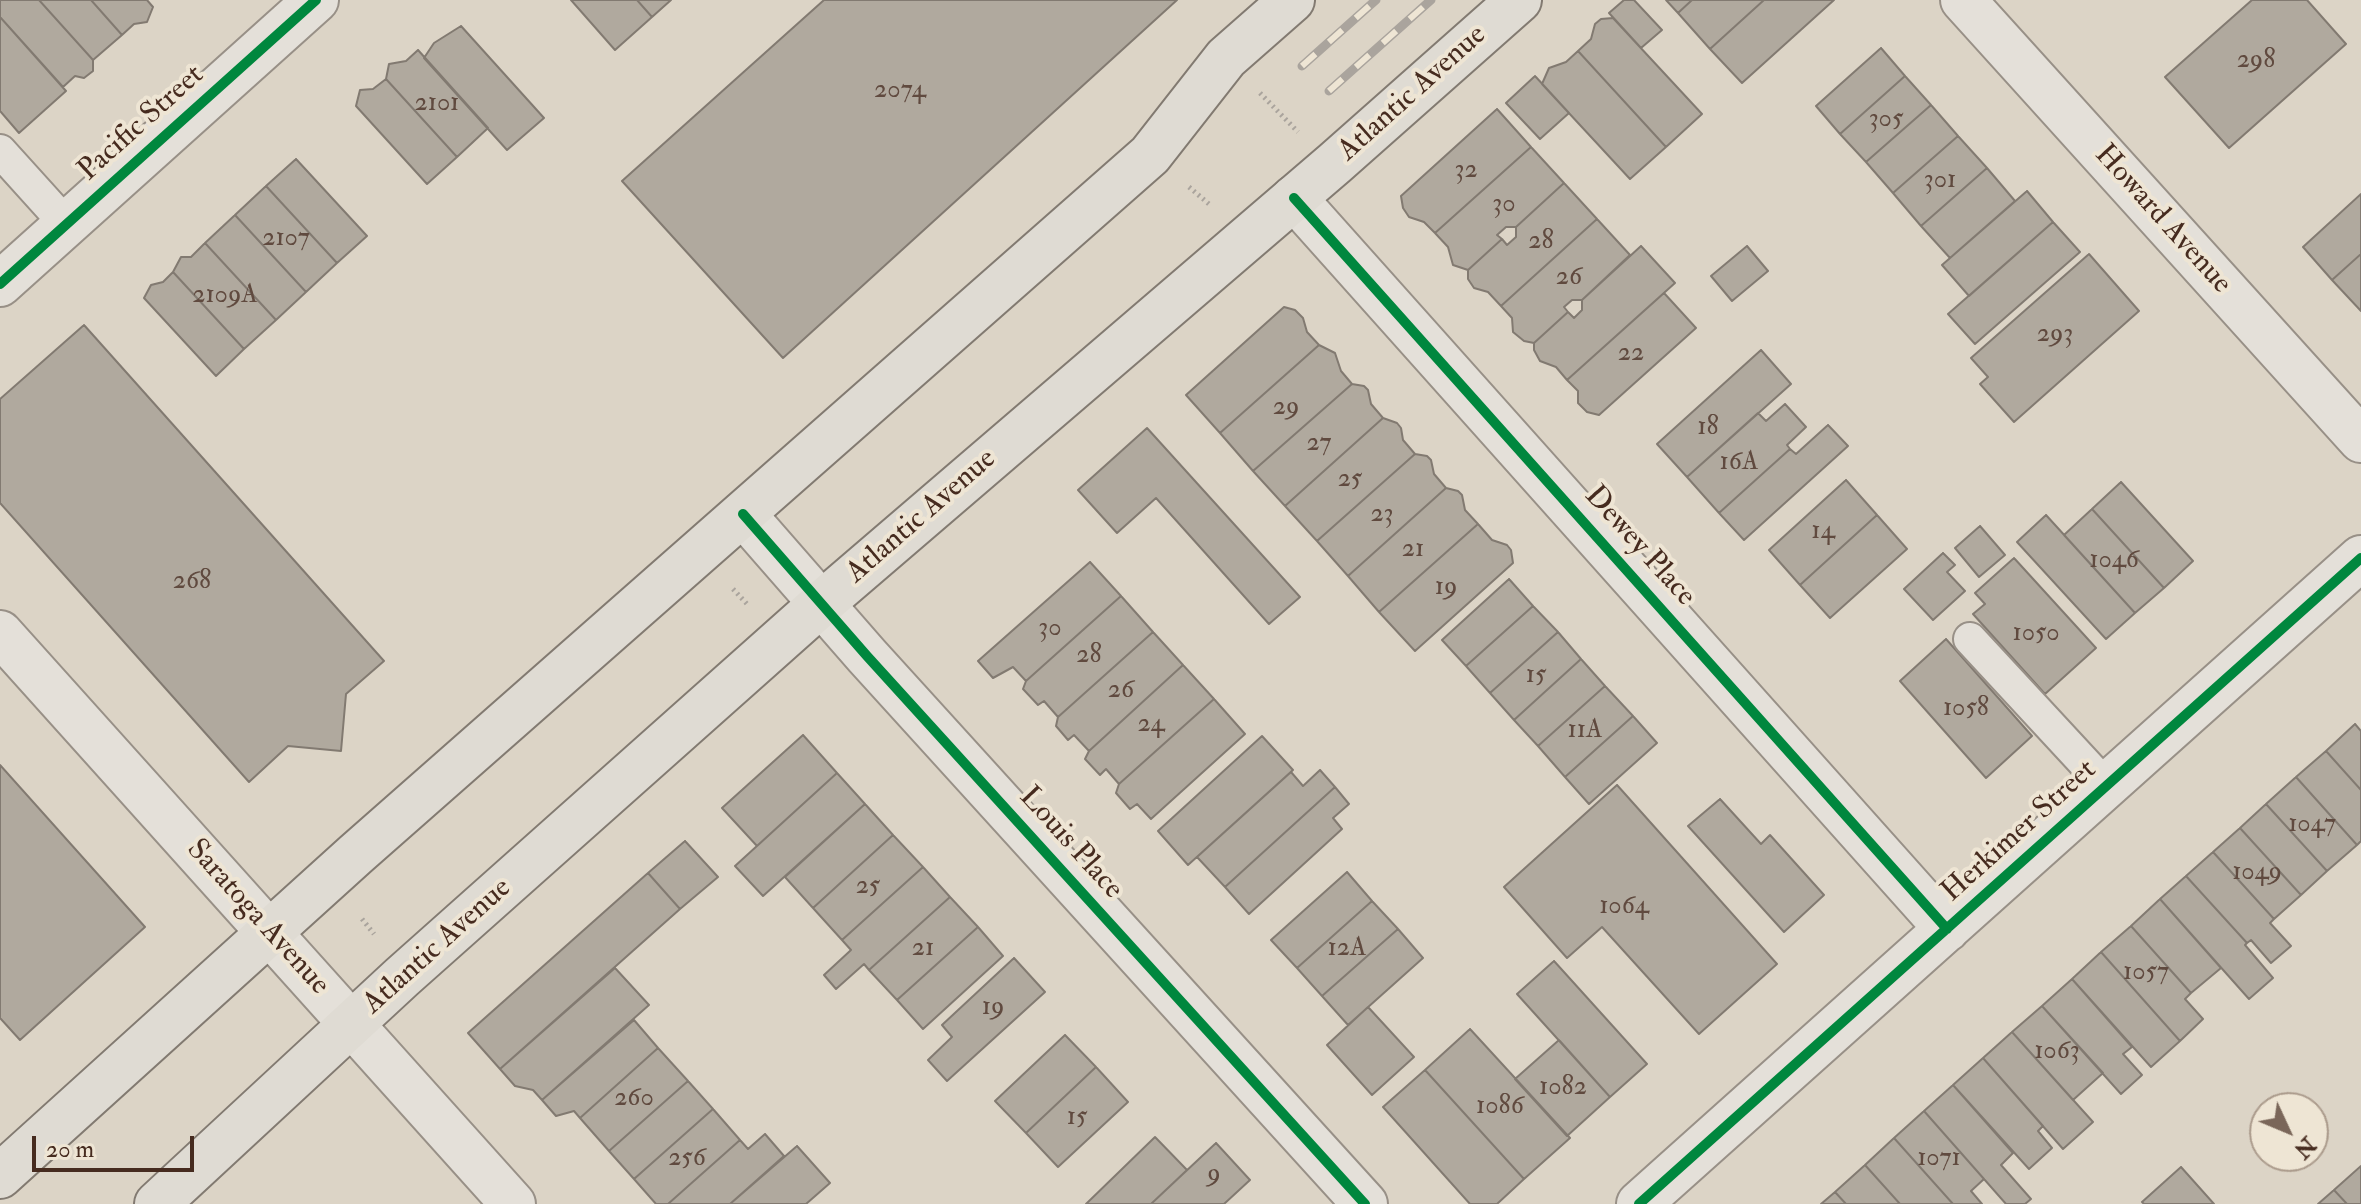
<!DOCTYPE html>
<style>
body{margin:0}
#map{position:relative;width:2361px;height:1204px;overflow:hidden;background:#dcd4c6;font-family:"IM FELL Double Pica",serif}
canvas{display:block}
.north{position:absolute;left:2249px;top:1092px;width:80px;height:80px;box-sizing:border-box;background:#eee5d4;border:2px solid #ab9b8c;border-radius:50%;rotate:134deg;font-size:22px;font-weight:700;line-height:32px;text-align:center;color:#462b1f}
.north::after{content:'';display:block;margin:auto;width:28px;height:36px;background:#7a6659;clip-path:polygon(50% 0,100% 100%,50% 72%,0 100%)}
.scale{position:absolute;left:32px;top:1136px;width:162px;height:36px;box-sizing:border-box;border:4px solid #462b1f;border-top:0;padding-left:10px;font-size:24px;line-height:28px;white-space:nowrap;color:#462b1f;-webkit-text-stroke:6px #eee5d4;paint-order:stroke}
</style>
<div id="map">
<canvas width="2361" height="1204"></canvas>
<div class="north">N</div>
<div class="scale">20 m</div>
</div>
<script>
const context = document.querySelector('canvas').getContext('2d');
context.lineJoin = 'round';
function fill(path, color) { context.fillStyle = color; context.fill(path, 'evenodd'); }
const toPath = rows => new Path2D(rows.map(r => 'M' + r).join(''));
function stroke(path, color, width, dash) { context.strokeStyle = color; context.lineWidth = width; context.lineCap = dash ? 'butt' : 'round'; context.setLineDash(dash || []); context.stroke(path); }
function label(font, color, halo, rows, align = 'center') {
  context.font = font + ' "IM FELL Double Pica",serif'; context.lineWidth = 8; context.setLineDash([]); context.textBaseline = 'middle'; context.strokeStyle = halo; context.fillStyle = color; for (const [text, x, y, turn = 0] of rows) {
    context.save(); context.translate(x, y); context.rotate((+turn || 0) * Math.PI / 180); context.textAlign = isNaN(turn) ? turn : align; if (halo) context.strokeText(text, 0, 0); context.fillText(text, 0, 0); context.restore();
  }
}
const building = toPath([
 [0,0,39,0,93,60,93,71,84,78,75,76,63,87,0,17,0,0],
 [39,0,91,0,122,35,93,60,39,0],
 [91,0,147,0,153,7,147,22,134,24,122,35,91,0],
 [571,0,637,0,652,17,615,50,571,0],
 [637,0,671,0,652,17,637,0],
 [824,0,1177,0,783,358,622,181,824,0],
 [1624,0,1634,0,1662,30,1641,48,1609,13,1624,0],
 [1666,0,1692,0,1678,13,1666,0],
 [1692,0,1764,0,1710,49,1678,13,1692,0],
 [1764,0,1834,0,1742,83,1710,49,1764,0],
 [2252,0,2307,0,2346,44,2229,148,2165,77,2252,0],
 [0,17,66,91,19,133,0,111,0,17],
 [1613,18,1702,114,1666,147,1578,51,1591,39,1595,24,1601,19,1613,18],
 [461,26,544,118,507,150,424,58,434,43,461,26],
 [1881,48,1905,76,1840,134,1816,106,1881,48],
 [418,50,488,128,457,157,386,79,389,64,406,61,418,50],
 [1578,51,1666,147,1630,179,1542,84,1549,68,1566,62,1578,51],
 [1535,76,1569,113,1540,139,1506,103,1535,76],
 [1905,76,1931,105,1866,162,1840,134,1905,76],
 [386,79,457,157,427,184,356,106,360,90,373,89,386,79],
 [1931,105,1958,136,1893,193,1866,162,1931,105],
 [1497,109,1531,147,1435,233,1424,222,1409,217,1403,208,1401,196,1497,109],
 [1958,136,1987,168,1921,226,1893,193,1958,136],
 [1531,147,1564,183,1516,227,1506,227,1497,235,1502,239,1468,270,1453,265,1448,247,1435,233,1531,147],
 [296,159,367,236,337,263,266,186,296,159],
 [1987,168,2015,201,1950,258,1921,226,1987,168],
 [1564,183,1597,219,1501,306,1488,292,1474,288,1468,279,1468,270,1502,239,1507,245,1516,237,1516,227,1564,183],
 [266,186,337,263,306,292,235,215,266,186],
 [2027,191,2053,222,1969,296,1942,265,2027,191],
 [2361,194,2361,254,2332,280,2303,247,2361,194],
 [235,215,306,292,276,320,205,243,235,215],
 [1597,219,1630,255,1582,300,1572,300,1564,307,1568,312,1534,343,1524,341,1513,332,1512,318,1501,306,1597,219],
 [2053,222,2080,252,1975,344,1948,314,2053,222],
 [205,243,276,320,244,349,173,272,181,257,191,257,205,243],
 [1641,246,1675,283,1567,380,1556,367,1540,361,1534,350,1534,343,1568,312,1574,318,1582,310,1582,300,1641,246],
 [1747,246,1768,271,1732,301,1711,276,1747,246],
 [2089,254,2139,311,2014,422,1980,384,1988,377,1971,358,2089,254],
 [2361,254,2361,311,2332,280,2361,254],
 [173,272,244,349,216,376,144,298,151,285,163,282,173,272],
 [1664,293,1696,328,1599,415,1587,412,1578,403,1578,391,1567,380,1664,293],
 [1284,307,1295,310,1303,318,1307,332,1319,345,1220,433,1186,395,1284,307],
 [84,325,384,661,346,694,341,751,288,746,249,782,0,503,0,399,84,325],
 [1319,345,1335,353,1341,371,1352,384,1253,471,1220,433,1319,345],
 [1761,350,1791,384,1687,477,1657,444,1761,350],
 [1352,384,1364,386,1368,390,1371,404,1383,418,1285,506,1253,471,1352,384],
 [1785,404,1806,427,1787,445,1790,449,1719,513,1687,477,1758,413,1766,421,1785,404],
 [1383,418,1397,423,1401,428,1403,440,1415,454,1317,541,1285,506,1383,418],
 [1828,425,1848,446,1744,540,1719,513,1790,449,1796,454,1828,425],
 [1147,428,1300,597,1269,624,1156,498,1117,533,1078,490,1147,428],
 [1415,454,1427,456,1431,460,1434,474,1446,488,1348,576,1317,541,1415,454],
 [1846,480,1877,515,1800,585,1769,550,1846,480],
 [2121,482,2193,561,2164,588,2092,509,2121,482],
 [1446,488,1458,491,1462,495,1465,510,1478,524,1379,612,1348,576,1446,488],
 [2092,509,2164,588,2135,613,2064,535,2092,509],
 [1877,515,1907,549,1830,618,1800,585,1877,515],
 [2046,515,2135,613,2106,639,2017,542,2046,515],
 [1478,524,1492,540,1507,545,1511,550,1513,563,1415,651,1379,612,1478,524],
 [1980,526,2005,555,1979,577,1955,548,1980,526],
 [1943,553,1955,565,1947,572,1965,591,1933,620,1904,589,1943,553],
 [2014,558,2096,648,2045,694,1973,614,1985,604,1975,593,2014,558],
 [1090,562,1121,596,1026,681,1013,667,993,678,978,661,1090,562],
 [1509,579,1533,606,1466,666,1442,640,1509,579],
 [1121,596,1153,632,1058,717,1044,701,1038,705,1023,689,1026,681,1121,596],
 [1533,606,1558,632,1490,693,1466,666,1533,606],
 [1153,632,1183,665,1089,751,1074,735,1068,740,1056,726,1058,717,1153,632],
 [1558,632,1581,659,1514,720,1490,693,1558,632],
 [1946,639,2032,736,1986,778,1900,681,1946,639],
 [1581,659,1605,686,1538,746,1514,720,1581,659],
 [1183,665,1214,699,1119,784,1106,769,1100,775,1085,759,1089,751,1183,665],
 [1605,686,1633,716,1565,777,1538,746,1605,686],
 [1214,699,1245,734,1151,819,1137,804,1130,809,1116,793,1119,784,1214,699],
 [1633,716,1657,743,1589,804,1565,777,1633,716],
 [2355,724,2361,731,2361,790,2326,751,2355,724],
 [803,735,837,773,757,846,722,808,803,735],
 [1262,736,1293,770,1188,865,1158,831,1262,736],
 [2326,751,2361,790,2361,841,2357,845,2296,777,2326,751],
 [0,765,145,927,20,1040,0,1018,0,765],
 [1320,770,1335,787,1225,887,1197,857,1291,772,1303,786,1320,770],
 [837,773,865,804,763,896,735,866,837,773],
 [2296,777,2357,845,2327,871,2266,804,2296,777],
 [1617,785,1777,964,1699,1034,1602,927,1567,958,1504,887,1617,785],
 [1335,787,1349,804,1333,818,1342,829,1249,914,1225,887,1335,787],
 [1720,799,1761,844,1770,835,1824,895,1784,932,1688,826,1720,799],
 [865,804,893,835,813,908,785,877,865,804],
 [2266,804,2327,871,2301,895,2240,828,2266,804],
 [2240,828,2301,895,2274,919,2213,852,2240,828],
 [893,835,923,867,842,940,813,908,893,835],
 [685,841,718,877,680,909,648,873,685,841],
 [2213,852,2274,919,2270,923,2291,946,2271,963,2251,940,2247,943,2186,876,2213,852],
 [923,867,950,897,869,970,864,964,836,989,824,975,851,950,842,940,923,867],
 [1347,872,1372,901,1297,968,1271,940,1347,872],
 [648,873,680,909,500,1069,468,1033,648,873],
 [2186,876,2247,943,2245,945,2273,978,2249,999,2160,899,2186,876],
 [950,897,978,927,897,1000,869,970,950,897],
 [2160,899,2221,968,2191,993,2131,926,2160,899],
 [1372,901,1398,929,1322,996,1297,968,1372,901],
 [2131,926,2191,993,2185,999,2203,1019,2180,1041,2101,952,2131,926],
 [978,927,1003,956,923,1029,897,1000,978,927],
 [1398,929,1423,958,1348,1025,1322,996,1398,929],
 [2101,952,2180,1041,2151,1067,2072,979,2101,952],
 [1014,958,1045,992,947,1081,928,1060,952,1037,942,1025,1014,958],
 [1554,961,1647,1064,1610,1097,1517,994,1554,961],
 [615,968,649,1005,542,1100,533,1090,515,1086,500,1069,615,968],
 [2072,979,2132,1047,2123,1054,2142,1075,2121,1094,2042,1006,2072,979],
 [2042,1006,2103,1073,2073,1100,2012,1032,2042,1006],
 [1368,1007,1414,1057,1372,1095,1327,1045,1368,1007],
 [634,1020,658,1048,580,1118,574,1111,556,1116,542,1100,634,1020],
 [1470,1029,1570,1138,1524,1179,1425,1070,1470,1029],
 [2012,1032,2093,1122,2063,1149,1983,1058,2012,1032],
 [1065,1035,1096,1067,1026,1133,995,1101,1065,1035],
 [1559,1040,1610,1097,1567,1136,1515,1079,1559,1040],
 [658,1048,688,1081,609,1151,580,1118,658,1048],
 [1983,1058,2043,1126,2038,1131,2052,1148,2029,1169,1953,1085,1983,1058],
 [1096,1067,1128,1102,1058,1167,1026,1133,1096,1067],
 [1425,1070,1524,1179,1497,1204,1470,1204,1383,1107,1425,1070],
 [688,1081,713,1109,634,1179,609,1151,688,1081],
 [1953,1085,2013,1153,2001,1165,2031,1199,2025,1204,2006,1204,1924,1111,1953,1085],
 [713,1109,740,1140,668,1204,656,1204,634,1179,713,1109],
 [1924,1111,1984,1179,1971,1191,1982,1204,1953,1204,1894,1138,1924,1111],
 [765,1134,784,1156,730,1204,668,1204,740,1140,748,1149,765,1134],
 [1155,1137,1187,1170,1151,1204,1086,1204,1155,1137],
 [1894,1138,1953,1204,1900,1204,1865,1165,1894,1138],
 [1216,1143,1250,1180,1224,1204,1151,1204,1216,1143],
 [797,1146,830,1183,806,1204,730,1204,797,1146],
 [1865,1165,1900,1204,1846,1204,1835,1192,1865,1165],
 [2361,1166,2361,1204,2347,1204,2334,1190,2361,1166],
 [2181,1167,2214,1204,2144,1204,2142,1202,2181,1167],
 [2334,1190,2347,1204,2318,1204,2334,1190],
 [1835,1192,1846,1204,1821,1204,1835,1192]
]);
fill(building, '#b0a99e');
stroke(building, '#827a71', 2);
const lane = toPath([
 [0,151,66,224],
 [1970,639,2107,787]
]);
const street = toPath([
 [1963,0,2361,440],
 [1294,198,1947,929],
 [0,284,316,0],
 [743,514,867,656,1365,1204],
 [0,633,513,1204],
 [1639,1204,2361,558]
]);
const primary = toPath([
 [0,1176,356,854,1150,155,1226,58,1292,0],
 [157,1204,402,977,821,604,1335,163,1519,0]
]);
stroke(lane, '#989087', 36);
stroke(street, '#989087', 48);
stroke(primary, '#827a71', 48);
stroke(toPath([
 [1260,93,1298,132],
 [1189,187,1209,204],
 [733,589,748,605],
 [362,919,374,934]
]), '#aaa49d', 5, [2, 4]);
stroke(lane, '#e4e0d9', 32);
stroke(street, '#e4e0d9', 44);
stroke(primary, '#dfdbd3', 44);
const rail = toPath([
 [1302,66,1376,0],
 [1329,91,1431,0]
]);
stroke(rail, '#aaa49d', 9);
stroke(rail, '#eee5d4', 6, [18]);
stroke(toPath([
 [1294,198,1947,929],
 [0,284,316,0],
 [743,514,867,656,1365,1204],
 [1639,1204,2361,558]
]), '#00873e', 10);
label('26px', '#604a3f', null, [
 ["298",2256,61],
 ["2074",900,91],
 ["2101",437,104],
 ["305",1886,120],
 ["32",1466,171],
 ["301",1940,181],
 ["30",1504,205],
 ["2107",286,239],
 ["28",1541,242],
 ["26",1569,278],
 ["2109A",225,296],
 ["293",2055,335],
 ["22",1631,354],
 ["29",1286,408],
 ["18",1708,428],
 ["27",1319,444],
 ["16A",1739,463],
 ["25",1350,480],
 ["23",1382,515],
 ["14",1823,532],
 ["21",1413,550],
 ["1046",2114,561],
 ["268",192,582],
 ["19",1446,588],
 ["30",1050,629],
 ["1050",2036,634],
 ["28",1089,656],
 ["15",1536,676],
 ["26",1121,691],
 ["1058",1966,709],
 ["24",1151,725],
 ["11A",1585,731],
 ["1047",2312,825],
 ["1049",2257,873],
 ["25",868,887],
 ["1064",1624,907],
 ["21",923,949],
 ["12A",1347,949],
 ["1057",2146,973],
 ["19",993,1008],
 ["1063",2057,1052],
 ["1082",1563,1088],
 ["260",634,1099],
 ["1086",1500,1107],
 ["15",1077,1118],
 ["256",687,1159],
 ["1071",1939,1159],
 ["9",1214,1175]
]);
label('30px', '#462b1f', '#eee5d4', [
 ["Atlantic Avenue",1413,94,-42],
 ["Pacific Street",142,124,-42],
 ["Howard Avenue",2162,220,48],
 ["Atlantic Avenue",922,517,-41],
 ["Dewey Place",1639,547,48],
 ["Herkimer Street",2020,832,-42],
 ["Louis Place",1070,844,48],
 ["Saratoga Avenue",257,918,48],
 ["Atlantic Avenue",438,947,-42]
]);
</script>
